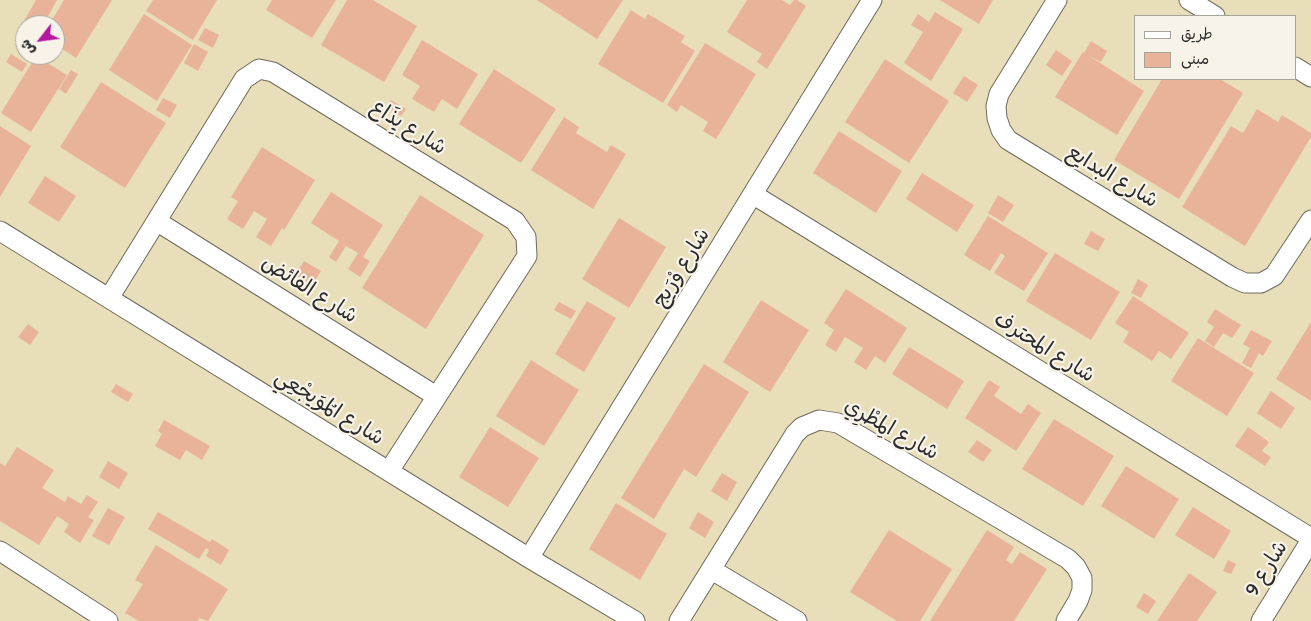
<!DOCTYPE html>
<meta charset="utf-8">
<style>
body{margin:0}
#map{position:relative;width:1311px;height:621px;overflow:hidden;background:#e8deba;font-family:Itim,"Playpen Sans Arabic",sans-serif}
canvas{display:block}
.legend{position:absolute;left:1134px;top:15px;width:162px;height:65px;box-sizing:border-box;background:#f7f3e8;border:1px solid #a5a39c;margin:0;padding:6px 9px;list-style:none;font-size:15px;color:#2b2b2b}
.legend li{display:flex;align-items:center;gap:10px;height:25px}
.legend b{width:25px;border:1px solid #a5a39c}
.north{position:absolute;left:15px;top:15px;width:50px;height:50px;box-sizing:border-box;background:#f7f3e8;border:1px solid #a5a39c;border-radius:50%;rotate:240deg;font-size:14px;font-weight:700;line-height:20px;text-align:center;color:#2b2b2b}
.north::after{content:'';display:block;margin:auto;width:18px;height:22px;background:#b5179e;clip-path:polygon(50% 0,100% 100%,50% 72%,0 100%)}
</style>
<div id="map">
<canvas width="1311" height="621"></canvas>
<ul class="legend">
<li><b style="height:6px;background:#fff"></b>طريق</li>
<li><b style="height:14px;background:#e9b39a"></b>مبنى</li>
</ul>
<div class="north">ش</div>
</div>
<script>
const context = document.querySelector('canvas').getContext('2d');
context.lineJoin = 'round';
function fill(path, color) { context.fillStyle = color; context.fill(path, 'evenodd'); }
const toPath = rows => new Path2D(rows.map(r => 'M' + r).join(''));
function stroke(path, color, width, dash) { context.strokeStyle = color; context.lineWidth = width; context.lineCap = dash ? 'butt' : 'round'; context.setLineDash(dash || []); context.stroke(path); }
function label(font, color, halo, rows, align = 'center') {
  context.font = font + ' Itim,"Playpen Sans Arabic",sans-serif'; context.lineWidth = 4.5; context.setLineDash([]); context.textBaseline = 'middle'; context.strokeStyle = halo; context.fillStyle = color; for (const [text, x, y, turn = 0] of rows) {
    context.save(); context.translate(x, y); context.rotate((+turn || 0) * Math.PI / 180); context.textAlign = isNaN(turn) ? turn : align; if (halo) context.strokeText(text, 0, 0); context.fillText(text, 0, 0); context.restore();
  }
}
fill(toPath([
 [36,0,57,0,43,25,30,25,24,21],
 [64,0,112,0,76,58,55,44,55,25,49,25],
 [153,0,217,0,193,40,146,11],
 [272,0,336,0,312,38,266,10],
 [347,0,373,0,417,26,384,82,321,45],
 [537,0,623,0,597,39],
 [747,0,782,0,790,5,794,0,797,0,806,6,767,69,757,62,762,54,727,32],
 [940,0,993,0,979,24],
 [631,10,645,19,648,14,685,36,681,42,695,51,663,103,598,64],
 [935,12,963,29,931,81,904,63,923,32,911,25,918,14,929,22],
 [144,14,192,45,157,101,109,70],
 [205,28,219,35,213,48,198,40],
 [422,40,478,74,457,109,442,99,434,112,412,99,420,86,402,75],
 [1091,41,1107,51,1101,62,1084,53],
 [705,43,756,74,716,139,703,131,708,122,681,105,677,112,667,105],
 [194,44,208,52,198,71,184,63],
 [1056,50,1072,61,1062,76,1046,65],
 [1083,52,1144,91,1117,135,1055,97],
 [11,54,27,64,22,72,6,62],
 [36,56,67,75,31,132,1,113],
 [885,59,949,101,909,163,845,122],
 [494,69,556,109,521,163,459,124],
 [71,70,78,74,66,94,59,89],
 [964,76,978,85,967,102,953,93],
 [1162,79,1220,79,1243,93,1179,199,1114,160],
 [101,82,166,123,125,188,60,147],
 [163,98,177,105,170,118,156,110],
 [391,100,406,109,401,116,386,107],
 [1257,109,1278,122,1282,115,1311,133,1311,137,1245,246,1182,207,1231,126,1243,133],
 [564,117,579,127,576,133,607,152,611,145,626,154,593,209,531,170],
 [0,126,31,146,0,197],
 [839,131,902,171,876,213,813,173],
 [262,147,315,180,284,230,282,228,271,246,256,237,267,219,254,211,243,229,227,219,238,201,231,197],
 [922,173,974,205,957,232,906,199],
 [45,176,76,196,59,222,28,203],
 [331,192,383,225,363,257,370,261,360,277,348,269,358,253,346,246,336,262,329,257,339,241,311,223],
 [420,195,484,235,426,329,362,288],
 [998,195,1014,205,1003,222,988,213],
 [988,216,1048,253,1024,291,994,273,1005,256,1001,253,990,271,964,255],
 [619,218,666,247,629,308,582,279],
 [1091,231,1105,239,1098,251,1084,244],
 [1055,253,1120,292,1091,340,1026,301],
 [304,261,321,271,312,286,295,275],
 [1138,279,1148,285,1141,298,1131,293],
 [846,289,907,328,885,363,875,356,866,370,854,362,863,348,845,337,836,352,825,345,834,330,824,323],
 [1133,296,1189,333,1171,359,1159,351,1152,361,1123,342,1129,332,1115,323],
 [761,300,809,330,770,392,723,362],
 [587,301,616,318,584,372,555,354],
 [559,302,576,311,571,319,554,310],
 [1215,309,1241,325,1232,338,1223,333,1214,347,1205,341,1214,327,1207,322],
 [1311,322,1311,401,1276,379],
 [28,324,39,332,30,345,18,337],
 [1251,330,1272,341,1263,356,1259,353,1251,368,1242,363,1250,348,1243,344],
 [1198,338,1254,373,1227,416,1171,381],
 [909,347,964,381,947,409,892,374],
 [531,360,579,390,544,446,496,416],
 [704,364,749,392,696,477,684,469,654,519,621,498],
 [989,380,1000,387,994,396,1021,414,1028,404,1041,413,1016,451,965,418],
 [116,384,133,394,128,402,111,392],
 [1271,391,1295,408,1281,429,1257,413],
 [1054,419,1114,456,1083,506,1022,469],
 [164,420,210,446,202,460,186,450,180,460,155,446,162,434,158,431],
 [490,427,539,458,508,507,459,477],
 [1248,427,1269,442,1262,451,1271,457,1265,466,1235,446],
 [977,440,992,450,983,462,968,452],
 [17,447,54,470,42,488,65,502,68,496,81,504,87,495,98,502,88,517,94,520,80,543,64,532,69,524,57,516,39,545,0,521,0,463,5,466],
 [108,461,128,473,119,489,99,477],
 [1126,466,1179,499,1154,539,1101,506],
 [722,473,737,482,727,501,711,491],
 [616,503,667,534,640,580,589,549],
 [1193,507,1231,531,1214,559,1175,535],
 [108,508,125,517,109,545,92,536],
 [158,512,210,542,212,539,229,550,221,565,206,556,209,550,206,548,199,559,148,529],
 [698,512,714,522,705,538,689,528],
 [889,530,952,569,920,621,897,621,850,592],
 [987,530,1014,547,1006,560,1012,564,1020,552,1047,569,1014,621,930,621],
 [156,545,228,589,208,621,199,618,198,621,139,621,125,613,143,584,135,580],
 [1228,560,1236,564,1231,574,1223,571],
 [1189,573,1217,592,1197,621,1157,621],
 [1144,593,1156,601,1148,614,1136,607]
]), '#e9b39a');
const minor = toPath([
 [1057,0,999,94,996,106,997,118,1001,130,1008,140,1232,277,1245,283,1261,283,1274,276,1311,220],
 [1189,0,1215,16],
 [1295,67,1311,77],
 [754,195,1311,538],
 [158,222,436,396],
 [0,231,529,558,635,621],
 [109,298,244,79,259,69,273,72,515,221,526,237,527,256,389,471],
 [0,551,108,621],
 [529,558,872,0],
 [712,570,797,621],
 [679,621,795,434,802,427,819,420,838,423,1068,559,1076,567,1082,578,1082,590,1078,601,1066,621],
 [1261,621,1311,540]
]);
stroke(minor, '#6d6a5d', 21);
stroke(minor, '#fff', 19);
label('21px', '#2b2b2b', '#f7f3e8', [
 ["شارع يِذَاع",408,128,32],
 ["شارع البدايع",1112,177,31],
 ["شارع وْرَيج",682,268,-58],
 ["شارع الفائض",309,290,32],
 ["شارع المحترف",1044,348,32],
 ["شارع المُوَيجْعِي",329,408,32],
 ["شارع المِطْرِي",891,430,29],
 ["شارع 9",1267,569,-58]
]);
</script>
